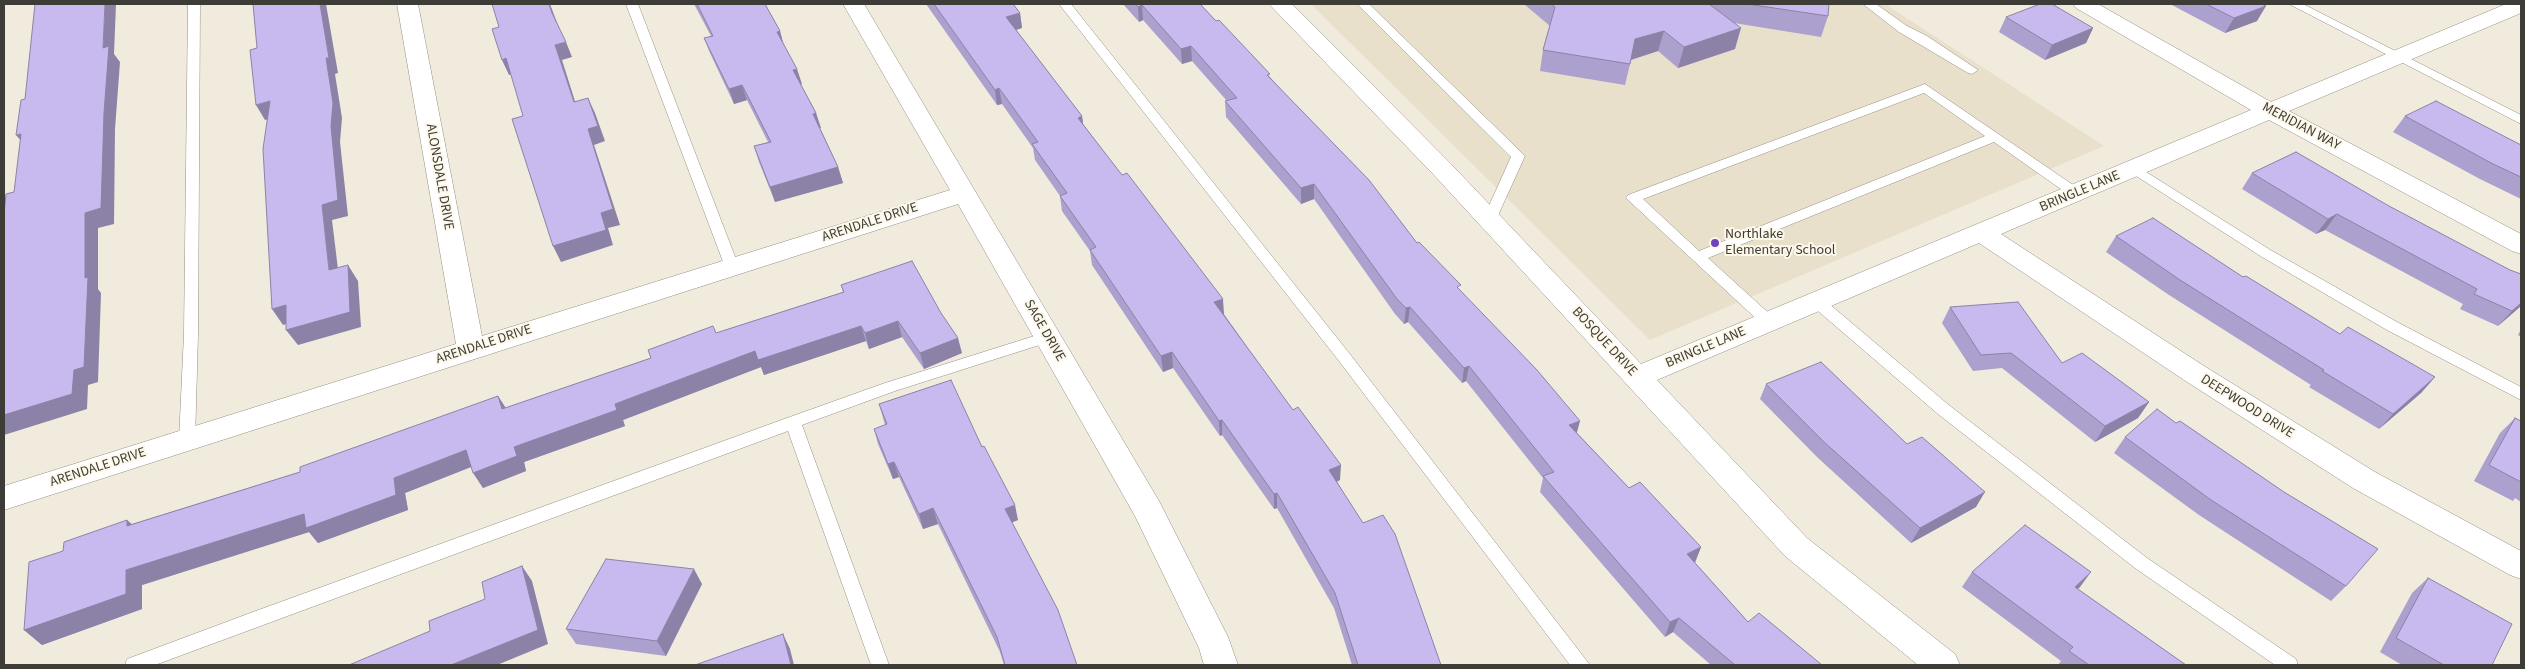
<!DOCTYPE html>
<style>
body{margin:0}
#map{position:relative;width:2525px;height:669px;overflow:hidden;background:#f0ebdd;font-family:"Source Sans 3",sans-serif}
canvas{display:block}
.frame{position:absolute;inset:0;border:5px solid #3e3c37;pointer-events:none}
</style>
<div id="map">
<canvas width="2525" height="669"></canvas>
<div class="frame"></div>
</div>
<script>
const context = document.querySelector('canvas').getContext('2d');
context.lineJoin = 'round';
function fill(path, color) { context.fillStyle = color; context.fill(path, 'evenodd'); }
const toPath = rows => new Path2D(rows.map(r => 'M' + r).join(''));
function stroke(path, color, width, dash) { context.strokeStyle = color; context.lineWidth = width; context.lineCap = dash ? 'butt' : 'round'; context.setLineDash(dash || []); context.stroke(path); }
function label(font, color, halo, rows, align = 'center') {
  context.font = font + ' "Source Sans 3",sans-serif'; context.lineWidth = 4; context.setLineDash([]); context.textBaseline = 'middle'; context.strokeStyle = halo; context.fillStyle = color; for (const [text, x, y, turn = 0] of rows) {
    context.save(); context.translate(x, y); context.rotate((+turn || 0) * Math.PI / 180); context.textAlign = isNaN(turn) ? turn : align; if (halo) context.strokeText(text, 0, 0); context.fillText(text, 0, 0); context.restore();
  }
}
fill(toPath([
 [1311,4,1885,4,2104,146,1650,340]
]), '#e8e0cb');
const lane = toPath([
 [188,4,200,4,198,334,195,440,193,444,187,446,181,444,179,440,184,334,188,4],
 [626,4,638,4,739,267,737,270,732,272,725,267,626,4],
 [1059,4,1071,4,1349,353,1590,665,1570,665,1339,361,1059,4],
 [1357,4,1369,4,1525,156,1495,222,1490,224,1483,219,1511,157,1357,4],
 [1863,4,1876,4,1907,26,1927,36,1978,70,1972,74,1968,73,1899,32,1863,4],
 [2289,4,2303,4,2521,115,2521,124,2289,4],
 [1925,84,2082,191,2084,194,2082,197,2072,197,1994,142,1708,258,1773,317,1775,321,1773,325,1768,326,1763,325,1626,198,1628,195,1925,84],
 [1924,93,1985,136,1699,251,1643,199,1924,93],
 [2135,165,2272,251,2397,322,2521,387,2521,400,2387,330,2262,257,2130,172,2128,169,2130,166,2135,165],
 [1816,296,1821,297,1950,406,2147,558,2296,659,2298,665,2275,665,2135,568,1938,414,1811,305,1809,301,1811,297,1816,296],
 [1047,332,1052,333,1055,337,1052,341,895,391,802,425,889,665,871,665,788,431,155,665,125,665,127,659,253,612,787,418,885,383,1047,332]
]);
const street = toPath([
 [397,4,418,4,482,336,950,190,843,4,864,4,1159,501,1228,637,1238,665,1204,665,1199,648,1135,516,958,204,4,510,4,486,456,344,397,4],
 [1269,4,1292,4,1451,164,1641,364,2251,110,2076,8,2073,4,2098,4,2271,102,2506,4,2521,4,2521,13,2289,111,2521,234,2521,254,2512,251,2269,120,2001,234,2204,366,2375,472,2521,551,2521,579,2510,575,2353,488,2184,380,1979,243,1657,380,1807,538,1955,654,1960,665,1918,665,1785,556,1433,174,1269,4]
]);
stroke(lane, '#949083', 1);
stroke(street, '#949083', 1);
fill(lane, '#fff');
fill(street, '#fff');
fill(toPath([
 [694,4,765,4,780,31,783,44,801,85,816,113,820,128,838,167,843,183,775,202,759,162,754,146,768,142,747,100,734,104,710,53,704,38,711,36],
 [926,4,1013,4,1020,13,1022,28,1016,30,1082,116,1083,124,1224,314,1340,480,1337,482,1441,665,1352,665,1334,608,1277,508,1274,509,1222,435,1220,436,1173,368,1163,372,1092,265,1090,251,1062,211,1060,196,1035,160,1033,148,1002,104,997,105],
 [1123,4,1200,4,1270,77,1417,243,1460,290,1577,433,1629,488,1701,547,1695,563,1748,622,1822,665,1711,665,1673,632,1665,637,1540,492,1543,478,1466,381,1462,383,1408,322,1404,324,1395,314,1314,199,1301,204,1226,117,1225,101,1227,101,1192,61,1182,64,1143,20,1139,22],
 [1524,4,1829,4,1828,16,1821,37,1734,23,1735,49,1678,68,1658,51,1631,60,1625,85,1540,71,1543,50,1550,26],
 [2170,4,2262,4,2257,21,2225,33],
 [2006,17,2093,28,2086,43,2045,60,1999,32],
 [2405,116,2521,145,2521,199,2480,179,2393,132],
 [2296,152,2521,306,2498,326,2460,309,2463,304,2325,230,2316,234,2242,189,2252,173],
 [2116,236,2243,277,2340,334,2435,377,2421,393,2379,429,2309,387,2311,385,2169,295,2106,252],
 [841,285,962,353,924,369,902,337,869,349,866,341,764,375,761,367,623,420,625,426,524,462,526,471,483,488,471,467,405,493,408,510,318,543,309,532,142,585,142,609,42,645,24,630,63,551,127,520,132,524,300,472,498,396,506,408,651,358,716,333,843,292],
 [1950,307,2062,363,2149,402,2138,418,2095,442,2002,368,1973,371,1942,323],
 [2521,329,2521,337,2518,335],
 [1766,384,1976,507,1911,543,1817,457,1760,399],
 [879,404,982,447,1018,520,1012,522,1077,665,1004,665,1000,652,938,524,923,529,899,477,893,479,878,444,874,429,885,425],
 [2515,418,2521,421,2521,502,2515,498,2513,501,2474,481,2500,433],
 [2125,437,2346,586,2331,601,2199,515,2114,453],
 [1972,572,2080,587,2077,589,2186,665,2058,665,2061,661,1962,587],
 [2428,578,2492,665,2402,665,2380,652,2412,593],
 [702,584,666,656,576,644,566,629]
]), '#aca0ce');
fill(toPath([
 [105,4,116,4,114,54,120,62,115,129,114,224,98,228,98,289,101,293,98,382,88,385,87,409,4,435,4,415,74,370,85,213,103,48],
 [320,4,326,4,338,73,335,74,342,118,340,142,348,216,332,220,340,286,329,270,322,205,331,126],
 [549,4,550,4,559,28,552,13],
 [1142,5,1143,20,1139,22,1138,7],
 [2266,6,2257,21,2225,33,2234,18],
 [1020,13,1022,28,1009,32,1006,17],
 [1741,28,1735,49,1678,68,1684,47],
 [2093,28,2086,43,2045,60,2052,45],
 [780,31,784,46,777,32],
 [1664,31,1658,51,1630,60,1635,39],
 [566,42,572,57,562,60,580,117,574,102,555,45],
 [1191,46,1192,61,1182,64,1181,49],
 [506,58,514,74,509,75,502,60],
 [797,69,802,84,798,86,793,70],
 [742,85,747,100,734,104,729,89],
 [999,88,1002,104,997,105,995,90],
 [588,98,595,113,605,141,594,145,620,225,608,228,613,245,561,262,553,246,601,213,588,129],
 [270,101,280,117,265,120,256,105],
 [816,113,821,128,818,129,813,114],
 [1082,116,1084,132,1078,118],
 [21,134,29,150,16,135],
 [838,167,843,183,775,202,770,187],
 [1314,184,1314,199,1301,204,1301,188],
 [2337,214,2325,230,2316,234,2328,219],
 [348,265,358,281,361,327,298,345,286,330],
 [1223,299,1224,314,1215,318,1214,302],
 [2521,303,2521,306,2498,326,2512,311],
 [286,305,297,321,283,325,272,309],
 [1410,307,1408,322,1404,324,1406,308],
 [898,321,902,337,869,349,865,333],
 [861,326,866,341,764,375,761,367,623,420,625,426,524,462,526,471,483,488,473,473,514,447,615,404,755,351],
 [958,338,962,353,924,369,920,353],
 [1172,352,1173,368,1163,372,1161,356],
 [1469,366,1466,381,1462,383,1464,368],
 [2435,377,2421,393,2379,429,2393,414],
 [498,396,508,412,502,409],
 [2149,402,2138,418,2095,442,2105,426],
 [1222,420,1222,435,1220,436,1219,421],
 [1580,421,1576,436,1569,425],
 [466,450,476,465,405,493,408,510,318,543,309,532,142,585,142,609,42,645,24,630,126,570,394,478],
 [894,462,899,477,893,479,888,464],
 [1341,465,1340,480,1328,485,1329,470],
 [1985,492,1976,507,1911,543,1920,528],
 [1277,493,1277,508,1274,509,1274,494],
 [1015,505,1018,520,1008,524,1005,509],
 [933,508,938,524,923,529,919,514],
 [127,520,142,535,127,526],
 [1701,547,1695,562,1682,569,1687,554],
 [522,566,532,581,548,644,497,665,451,665],
 [694,569,702,584,666,656,657,641],
 [2091,572,2080,587,2064,602,2075,587],
 [1679,618,1673,632,1665,637,1670,622],
 [783,634,790,649,794,665,791,665]
]), '#8c82a7');
const building = toPath([
 [35,4,105,4,103,48,109,46,104,113,101,208,85,213,85,278,88,277,84,367,74,370,72,394,4,415,4,214,6,194,14,192,21,134,16,135,21,100,25,99,35,4],
 [253,4,320,4,329,58,326,58,333,103,331,126,338,200,322,205,329,270,348,265,350,312,286,330,286,305,272,309,263,149,270,101,256,105,250,50,257,48,253,4],
 [492,4,549,4,552,13,566,42,555,45,574,102,588,98,598,126,588,129,613,209,601,213,606,230,553,246,512,119,523,116,506,58,502,60,492,29,499,27,492,4],
 [697,4,765,4,780,31,777,32,797,69,793,70,816,113,813,114,838,167,770,187,754,146,771,142,742,85,729,89,704,38,713,36,697,4],
 [934,4,1013,4,1020,13,1006,17,1082,116,1078,118,1122,175,1127,173,1223,299,1214,302,1293,410,1298,407,1341,465,1329,470,1363,523,1383,515,1395,534,1441,665,1358,665,1335,593,1277,493,1274,494,1222,420,1219,421,1172,352,1161,356,1090,250,1096,247,1060,196,1067,193,1032,144,1038,142,999,88,995,90,934,4],
 [1135,4,1200,4,1216,21,1219,20,1270,74,1267,75,1369,180,1417,243,1419,242,1461,285,1457,287,1537,370,1580,421,1569,425,1629,488,1640,482,1701,547,1687,554,1748,622,1759,613,1822,665,1735,665,1679,618,1670,622,1543,476,1554,472,1469,366,1464,368,1410,307,1406,308,1397,299,1314,184,1301,188,1225,101,1237,98,1191,46,1181,49,1142,5,1138,7,1135,4],
 [1551,4,1709,4,1741,28,1684,47,1664,31,1635,39,1630,64,1543,50,1555,7,1551,4],
 [1747,4,1829,4,1828,16,1747,4],
 [2040,4,2052,4,2093,28,2052,45,2006,17,2040,4],
 [2206,4,2262,4,2266,6,2234,18,2206,4],
 [2436,101,2521,145,2521,177,2493,164,2405,116,2436,101],
 [2296,152,2389,206,2510,270,2521,274,2521,303,2512,311,2474,294,2477,289,2337,214,2328,219,2252,173,2296,152],
 [2153,218,2243,277,2246,276,2340,334,2348,327,2435,377,2393,414,2322,371,2324,370,2180,280,2116,236,2153,218],
 [912,261,941,313,958,338,920,353,898,321,865,333,861,326,758,360,755,351,615,404,617,410,514,447,517,456,473,473,466,450,394,478,396,495,306,528,304,514,126,570,126,594,24,630,29,562,63,551,64,542,127,520,127,526,300,472,300,467,498,396,502,409,651,358,648,350,713,326,716,333,844,292,841,285,912,261],
 [2018,302,2062,363,2082,353,2149,402,2105,426,2011,353,1981,355,1950,307,2018,302],
 [1821,362,1907,444,1922,437,1985,492,1920,528,1824,442,1766,384,1821,362],
 [951,380,982,447,984,446,1015,505,1005,509,1058,610,1077,665,1005,665,997,637,933,508,919,514,894,462,888,464,874,429,887,424,879,404,951,380],
 [2157,409,2176,423,2180,421,2284,492,2378,549,2346,586,2211,500,2125,437,2157,409],
 [2515,418,2521,421,2521,482,2489,465,2515,418],
 [2025,525,2091,572,2075,587,2186,665,2089,665,2069,651,2073,647,1972,572,2025,525],
 [606,559,694,569,657,641,566,629,606,559],
 [522,566,538,630,451,665,349,665,430,631,429,621,485,599,482,582,522,566],
 [2428,578,2512,624,2492,665,2444,665,2396,638,2428,578],
 [783,634,791,665,695,665,783,634]
]);
fill(building, '#c8baef');
stroke(building, '#8c82a7', 1);
for (const [x, y, r, color] of [
 [1715,243,5,"#7143bb"]
]) { const dot = new Path2D(); dot.arc(x, y, r, 0, 2 * Math.PI); context.fillStyle = color; context.fill(dot); stroke(dot, '#fdf8ea', 2); }
label('14px', '#3e3c37', '#fdf8ea', [
 ["MERIDIAN WAY",2301,127,28],
 ["ALONSDALE DRIVE",439,177,80],
 ["BRINGLE LANE",2080,192,-23],
 ["ARENDALE DRIVE",870,223,-18],
 ["SAGE DRIVE",1044,331,60],
 ["BOSQUE DRIVE",1604,342,47],
 ["ARENDALE DRIVE",484,345,-18],
 ["BRINGLE LANE",1706,348,-23],
 ["DEEPWOOD DRIVE",2247,407,32],
 ["ARENDALE DRIVE",98,468,-18]
]);
label('14px', '#3e3c37', '#fdf8ea', [
 ["Northlake",1725,235],
 ["Elementary School",1725,251]
], 'left');
</script>
